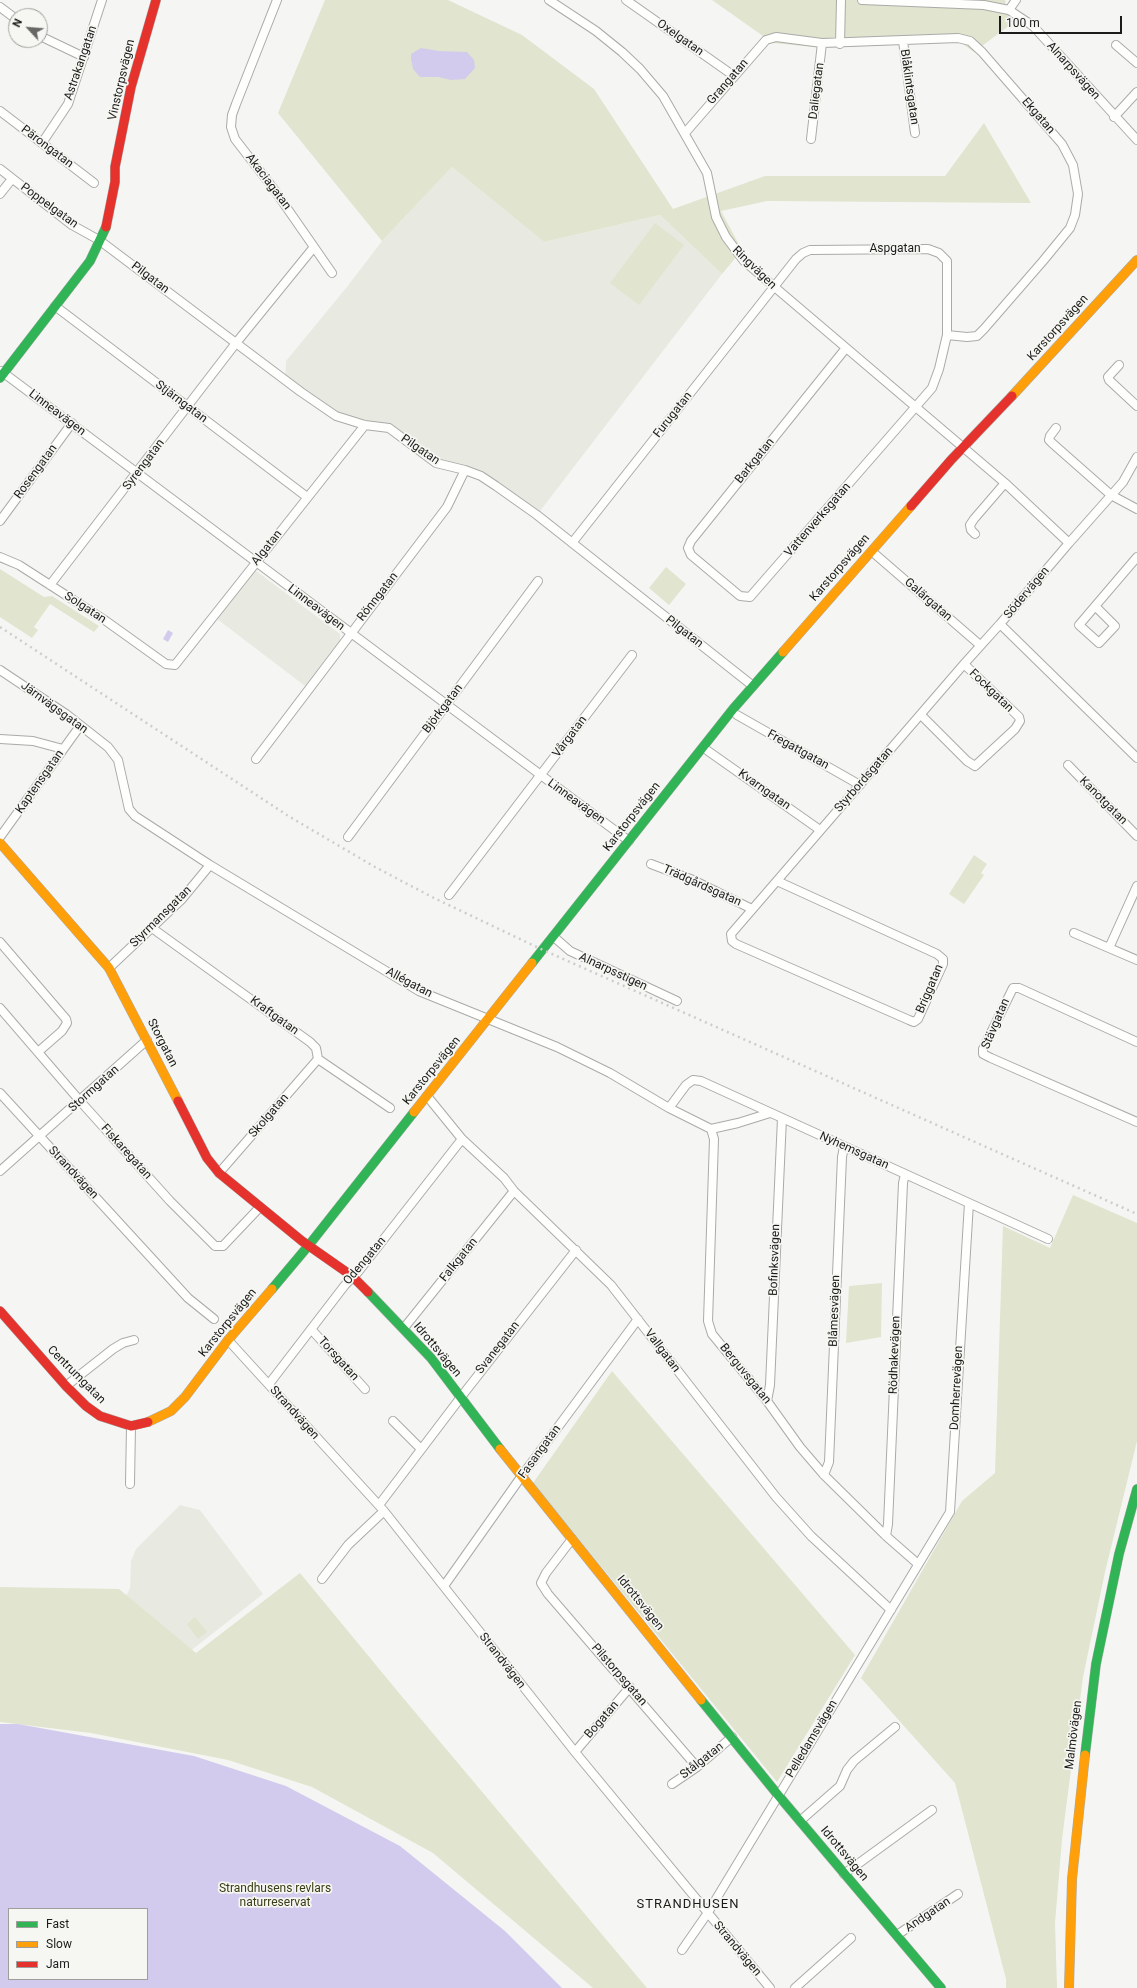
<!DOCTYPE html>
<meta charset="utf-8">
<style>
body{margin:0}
#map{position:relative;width:1137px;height:1988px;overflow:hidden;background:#f5f6f3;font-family:Roboto,sans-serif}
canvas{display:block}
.legend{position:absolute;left:8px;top:1908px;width:140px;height:72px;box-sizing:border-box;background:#f6f7f2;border:1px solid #9e9f9c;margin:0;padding:5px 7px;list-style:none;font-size:12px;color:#1b1b1a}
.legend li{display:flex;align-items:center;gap:8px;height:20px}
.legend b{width:20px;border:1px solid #9e9f9c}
.north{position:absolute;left:8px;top:8px;width:40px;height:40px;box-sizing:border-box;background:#f6f7f2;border:1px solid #9e9f9c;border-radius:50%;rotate:296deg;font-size:11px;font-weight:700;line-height:16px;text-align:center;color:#1b1b1a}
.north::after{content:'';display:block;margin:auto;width:14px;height:18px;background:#676866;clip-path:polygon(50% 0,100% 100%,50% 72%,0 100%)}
.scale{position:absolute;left:999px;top:16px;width:123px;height:18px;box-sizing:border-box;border:2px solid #1b1b1a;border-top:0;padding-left:5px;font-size:12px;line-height:14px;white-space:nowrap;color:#1b1b1a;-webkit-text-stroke:3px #f6f7f2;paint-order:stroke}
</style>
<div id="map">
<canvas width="1137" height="1988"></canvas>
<ul class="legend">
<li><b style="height:5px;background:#30b455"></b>Fast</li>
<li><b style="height:5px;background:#ff9f0a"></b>Slow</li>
<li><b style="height:5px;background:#e5322d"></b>Jam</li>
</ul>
<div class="north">N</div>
<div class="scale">100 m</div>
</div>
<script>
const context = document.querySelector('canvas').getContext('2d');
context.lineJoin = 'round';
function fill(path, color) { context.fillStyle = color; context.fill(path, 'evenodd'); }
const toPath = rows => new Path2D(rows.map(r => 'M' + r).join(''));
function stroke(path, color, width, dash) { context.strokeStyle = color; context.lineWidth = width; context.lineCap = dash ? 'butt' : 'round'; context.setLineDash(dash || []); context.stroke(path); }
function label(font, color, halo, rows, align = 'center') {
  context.font = font + ' Roboto,sans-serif'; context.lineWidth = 3.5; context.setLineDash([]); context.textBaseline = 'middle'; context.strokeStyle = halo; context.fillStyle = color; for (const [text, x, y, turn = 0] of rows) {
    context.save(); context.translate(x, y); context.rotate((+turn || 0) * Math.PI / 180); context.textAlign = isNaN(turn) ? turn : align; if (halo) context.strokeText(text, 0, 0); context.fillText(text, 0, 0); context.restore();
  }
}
fill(toPath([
 [452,167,544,242,660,215,722,274,537,515,496,486,436,463,389,428,342,419,285,380,286,361,346,288,382,241],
 [255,570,340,634,340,640,305,686,217,619],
 [180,1505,200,1510,263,1594,184,1656,123,1602,130,1588,131,1561,136,1549]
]), '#e8eae2');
fill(toPath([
 [325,0,448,0,522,35,594,89,673,209,765,176,945,176,984,123,1031,203,767,201,721,211,742,250,722,274,660,215,544,242,452,167,382,241,278,113],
 [712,0,1005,0,1010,25,974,52,960,42,824,48,773,43],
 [655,223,684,245,639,305,610,283],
 [666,567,686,584,669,605,649,588],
 [0,569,44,597,52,596,99,626,94,632,50,604,34,627,38,630,32,638,0,617],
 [974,855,987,864,981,873,984,875,964,904,949,894],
 [1073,1195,1137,1223,1137,1441,1105,1572,1083,1677,1062,1839,1055,1923,1057,1988,1006,1988,1006,1979,955,1783,861,1678,962,1501,995,1473,1003,1226,1050,1248],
 [882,1283,881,1337,846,1343,849,1286],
 [612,1371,855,1655,777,1782,533,1483],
 [300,1573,399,1693,647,1988,593,1988,433,1853,312,1787,228,1760,91,1733,0,1722,0,1587,119,1589,196,1653],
 [195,1617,207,1632,198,1639,187,1624]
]), '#e1e4ce');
fill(toPath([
 [421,48,439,51,467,52,474,60,475,68,465,79,451,80,438,77,420,77,413,69,411,59,411,54],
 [168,630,173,633,168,642,163,639],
 [0,1724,18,1724,194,1756,286,1786,400,1846,505,1931,562,1988,0,1988],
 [9,1909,147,1909,147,1979,9,1979]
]), '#d3cbed');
const street = toPath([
 [549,0,596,31,622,52,640,69,663,96,707,173,716,217,726,237,744,261,1005,483,1069,543,1000,624,1137,758],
 [626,0,734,76],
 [862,0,984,5,1009,10,1033,26,1137,140],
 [0,7,16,19],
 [1009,10,1016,0],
 [40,36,84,57],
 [903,41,915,133],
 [840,44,841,0],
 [1116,45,1137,63],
 [0,111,94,183],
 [1114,117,1137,92],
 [685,133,766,40,776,37,822,43,958,38,970,41,982,52,1062,144,1073,165,1078,194,1075,215,1070,228,1043,261,984,329,977,336,967,337,947,335],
 [811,139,822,43],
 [42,143,68,104,102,0],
 [0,169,72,225,99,240,301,392,336,416,365,425,389,428,436,463,465,470,481,476,496,486,537,515,753,686],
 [0,194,12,179],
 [314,247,332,273],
 [55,306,307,497],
 [1119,365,1108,377,1109,380,1137,406],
 [1,371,629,841],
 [1056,428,1050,436,1049,440,1052,443,1111,495,1137,509],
 [0,521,72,423],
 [975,534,971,530,970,525,974,519,1005,483],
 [572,543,796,259,803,253,810,250,928,249,939,253,947,261,947,335,939,369,932,388,750,597,740,596,691,555,688,548,691,541,846,348],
 [1069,543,1123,482,1137,457],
 [876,555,980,645],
 [0,557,19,565,106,621,166,664,175,665,365,425],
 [50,585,236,343,314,247,273,188,235,139,231,127,232,115,236,104,277,0],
 [1095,606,1115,626,1099,643,1079,625,1137,557],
 [0,670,66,714,108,747,118,760,129,809,135,816,210,865,419,991,557,1047,610,1073,669,1108,711,1129,738,1123,770,1113],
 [737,715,860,785],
 [921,715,967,761,975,766,1015,729,1020,721,1019,717,964,664],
 [0,739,33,741,63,749],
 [708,751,820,830],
 [256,759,447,507,465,470],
 [1068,765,1137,836],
 [0,837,80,726],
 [348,837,538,581],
 [651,864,693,880,752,909],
 [777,881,937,954,943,959,943,964,918,1019,914,1022,909,1020,736,944,732,941,731,934,964,664,1000,624],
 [449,895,632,655],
 [152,928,310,1042,316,1048,318,1059,390,1108],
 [1074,933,1137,960],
 [554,937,570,951,677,1001],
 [0,942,66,1019,67,1023,62,1031,38,1052],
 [1109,948,1137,886],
 [109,968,182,899,210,865],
 [0,1008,80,1101,170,1201,215,1246,223,1246,260,1207],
 [1137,1042,1019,988,1013,988,983,1049,983,1054,991,1058,1137,1122],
 [0,1093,188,1298,214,1319],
 [427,1096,462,1139,504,1178,514,1191,611,1285,776,1497,811,1536,891,1610],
 [669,1108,686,1085,693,1080,701,1081,1048,1239],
 [711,1129,714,1139,708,1321,712,1334,767,1401,800,1447,824,1475,886,1536,918,1564],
 [0,1171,147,1040],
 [219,1173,318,1059],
 [404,1328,514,1191],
 [311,1329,365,1389],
 [228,1340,384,1511,575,1752,770,1988],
 [269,1384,345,1285,358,1272,462,1139],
 [66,1386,113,1349,123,1343,134,1340],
 [767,1401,770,1385,782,1118],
 [393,1421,421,1449],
 [824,1475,829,1462,842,1157,844,1147],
 [130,1484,131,1426],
 [379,1505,461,1397,576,1250],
 [886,1536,888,1524,903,1183,905,1174],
 [572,1539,546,1573,541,1583,548,1594,697,1767],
 [322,1579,348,1545,384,1511],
 [444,1586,521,1477,638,1319],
 [575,1752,630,1687],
 [672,1784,697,1767,732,1737],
 [800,1821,840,1786,847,1770,854,1761,895,1727],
 [844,1874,932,1810],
 [897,1935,958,1894],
 [682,1950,707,1914,950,1512,969,1203],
 [795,1988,851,1938]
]);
const fast = toPath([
 [0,378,90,261,106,227],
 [532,963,733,709,783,652],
 [272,1289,309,1245,414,1112],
 [368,1292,431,1358,500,1449],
 [701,1700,778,1795,941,1988],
 [1085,1755,1096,1664,1119,1554,1137,1489]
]);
const slow = toPath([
 [1012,396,1137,260],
 [783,652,911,506],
 [0,843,109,968,178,1101],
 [414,1112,532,963],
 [148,1422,171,1411,185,1397,228,1340,272,1289],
 [500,1449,701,1700],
 [1069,1988,1072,1879,1085,1755]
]);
const jam = toPath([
 [106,227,115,182,115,167,131,87,156,0],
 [911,506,951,460,1012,396],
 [178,1101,207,1158,219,1173,302,1241,352,1276,368,1292],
 [0,1311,66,1386,86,1406,100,1416,131,1426,148,1422]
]);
stroke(street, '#aaaba9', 10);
stroke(fast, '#aaaba9', 10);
stroke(slow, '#aaaba9', 10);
stroke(jam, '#aaaba9', 10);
stroke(street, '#fefefd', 8);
stroke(fast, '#30b455', 9);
stroke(slow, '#ff9f0a', 9);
stroke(jam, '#e5322d', 9);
stroke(toPath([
 [0,627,290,817,375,867,434,898,543,950,1137,1214]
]), '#cdcdcd', 2.5, [2, 4]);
label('12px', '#1b1b1a', '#f6f7f2', [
 ["Oxelgatan",680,38,35],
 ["Astrakangatan",81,63,-71],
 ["Alnarpsvägen",1073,71,48],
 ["Vinstorpsvägen",122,80,-77],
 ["Grangatan",728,82,-49],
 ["Blåklintsgatan",909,87,82],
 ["Daliegatan",817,91,-83],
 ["Ekgatan",1038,116,49],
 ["Pärongatan",47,147,37],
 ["Akaciagatan",268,182,53],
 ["Poppelgatan",49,206,36],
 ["Aspgatan",895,249],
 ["Ringvägen",754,268,44],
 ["Pilgatan",150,278,37],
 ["Karstorpsvägen",1058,328,-48],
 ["Stjärngatan",181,402,37],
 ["Linneavägen",57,413,37],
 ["Furugatan",673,415,-52],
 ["Pilgatan",420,450,34],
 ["Barkgatan",755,461,-51],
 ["Syrengatan",144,465,-53],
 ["Rosengatan",36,472,-54],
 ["Vattenverksgatan",818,520,-49],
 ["Algatan",267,548,-52],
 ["Karstorpsvägen",840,568,-49],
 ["Södervägen",1027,593,-50],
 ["Rönngatan",378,597,-52],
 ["Galärgatan",928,600,41],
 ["Solgatan",85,608,33],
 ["Linneavägen",316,608,37],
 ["Pilgatan",684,632,38],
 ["Fockgatan",991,691,44],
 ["Järnvägsgatan",54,708,36],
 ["Björkgatan",443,709,-53],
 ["Vårgatan",570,737,-53],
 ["Fregattgatan",798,750,29],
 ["Styrbordsgatan",864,780,-49],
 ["Kaptensgatan",40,782,-55],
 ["Kvarngatan",764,790,35],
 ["Kanotgatan",1103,801,45],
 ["Linneavägen",576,802,36],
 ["Karstorpsvägen",632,817,-52],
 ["Trädgårdsgatan",702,886,24],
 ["Styrmansgatan",161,917,-45],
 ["Alnarpsstigen",613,972,25],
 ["Allégatan",409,983,28],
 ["Briggatan",930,989,-67],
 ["Kraftgatan",274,1016,36],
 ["Stävgatan",996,1024,-67],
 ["Storgatan",162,1043,63],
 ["Karstorpsvägen",432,1071,-51],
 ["Stormgatan",94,1089,-42],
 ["Skolgatan",269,1116,-49],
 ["Nyhemsgatan",854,1151,24],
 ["Fiskaregatan",126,1152,48],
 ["Strandvägen",73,1173,47],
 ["Falkgatan",459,1260,-51],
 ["Bofinksvägen",775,1260,-88],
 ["Odengatan",365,1261,-50],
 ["Blåmesvägen",835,1311,-88],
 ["Karstorpsvägen",228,1323,-51],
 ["Svanegatan",498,1348,-52],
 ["Idrottsvägen",437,1350,50],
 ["Vallgatan",662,1351,53],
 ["Rödhakevägen",895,1355,-88],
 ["Torsgatan",338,1359,48],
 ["Berguvsgatan",745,1374,51],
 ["Centrumgatan",76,1375,45],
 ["Domherrevägen",957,1388,-87],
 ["Strandvägen",294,1413,48],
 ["Fasangatan",540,1452,-54],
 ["Idrottsvägen",640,1603,51],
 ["Strandvägen",502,1661,52],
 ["Pilstorpsgatan",619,1675,49],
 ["Bogatan",602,1720,-49],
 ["Malmövägen",1074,1735,-83],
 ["Pelledamsvägen",812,1739,-59],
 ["Stålgatan",702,1761,-38],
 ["Idrottsvägen",844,1854,50],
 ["Andgatan",928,1915,-34],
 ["Strandvägen",737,1949,50]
]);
label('12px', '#393c14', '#f6f7f2', [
 ["Strandhusens revlars",275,1889],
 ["naturreservat",275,1903]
]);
context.letterSpacing = '1px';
label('13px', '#1b1b1a', '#f6f7f2', [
 ["STRANDHUSEN",688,1905]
]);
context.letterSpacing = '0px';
</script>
